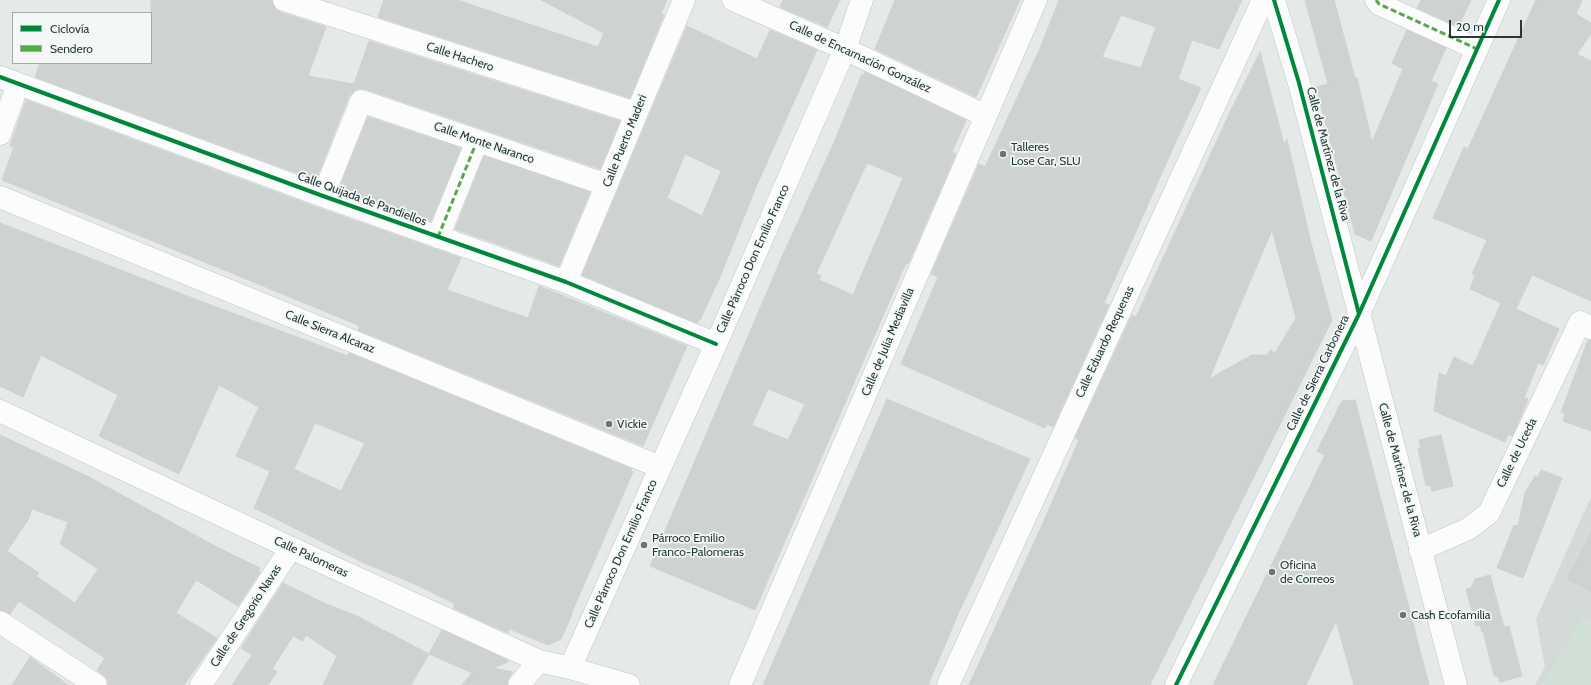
<!DOCTYPE html>
<meta charset="utf-8">
<style>
body{margin:0}
#map{position:relative;width:1591px;height:685px;overflow:hidden;background:#e5e9e7;font-family:Cabin,sans-serif}
canvas{display:block}
.legend{position:absolute;left:12px;top:12px;width:140px;height:52px;box-sizing:border-box;background:#f3f8f6;border:1px solid #a1aca9;margin:0;padding:5px 7px;list-style:none;font-size:12px;color:#253a36}
.legend li{display:flex;align-items:center;gap:8px;height:20px}
.legend b{width:20px;border:1px solid #a1aca9}
.scale{position:absolute;left:1449px;top:20px;width:73px;height:18px;box-sizing:border-box;border:2px solid #253a36;border-top:0;padding-left:5px;font-size:12px;line-height:14px;white-space:nowrap;color:#253a36;-webkit-text-stroke:3px #f3f8f6;paint-order:stroke}
</style>
<div id="map">
<canvas width="1591" height="685"></canvas>
<ul class="legend">
<li><b style="height:5px;background:#00873e"></b>Ciclovía</li>
<li><b style="height:5px;background:#53ac45"></b>Sendero</li>
</ul>
<div class="scale">20 m</div>
</div>
<script>
const context = document.querySelector('canvas').getContext('2d');
context.lineJoin = 'round';
function fill(path, color) { context.fillStyle = color; context.fill(path, 'evenodd'); }
const toPath = rows => new Path2D(rows.map(r => 'M' + r).join(''));
function stroke(path, color, width, dash) { context.strokeStyle = color; context.lineWidth = width; context.lineCap = dash ? 'butt' : 'round'; context.setLineDash(dash || []); context.stroke(path); }
function label(font, color, halo, rows, align = 'center') {
  context.font = font + ' Cabin,sans-serif'; context.lineWidth = 3.5; context.setLineDash([]); context.textBaseline = 'middle'; context.strokeStyle = halo; context.fillStyle = color; for (const [text, x, y, turn = 0] of rows) {
    context.save(); context.translate(x, y); context.rotate((+turn || 0) * Math.PI / 180); context.textAlign = isNaN(turn) ? turn : align; if (halo) context.strokeText(text, 0, 0); context.fillText(text, 0, 0); context.restore();
  }
}
fill(toPath([
 [1591,497,1591,685,1535,685,1545,667,1536,619]
]), '#d3dad7');
fill(toPath([
 [1583,616,1591,621,1591,685,1541,685]
]), '#d0e0d6');
const building = toPath([
 [151,0,272,0,275,8,280,12,326,27,308,76,354,84,369,41,620,121,600,169,365,89,358,89,353,92,349,96,316,180,35,77,40,63,151,63,151,0],
 [384,0,457,0,598,47,604,33,541,0,667,0,661,14,664,15,630,98,378,17,384,0],
 [783,0,840,0,827,27,780,7,783,0],
 [895,0,1020,0,976,97,875,49,895,0],
 [1059,0,1242,0,1219,49,1192,40,1178,79,1201,88,1174,146,1104,303,1109,305,1053,427,1047,424,1045,428,901,364,938,277,931,274,979,164,985,167,1041,46,1059,0],
 [1121,15,1156,27,1141,68,1102,57,1121,15],
 [1305,0,1334,0,1355,78,1357,78,1372,142,1403,69,1392,63,1407,30,1446,48,1431,81,1438,84,1371,241,1355,234,1316,87,1328,84,1305,0],
 [1421,0,1471,0,1460,23,1458,23,1457,26,1417,8,1421,0],
 [1536,0,1582,0,1576,14,1591,23,1591,34,1577,54,1591,61,1591,301,1532,275,1516,309,1559,329,1543,365,1538,363,1524,398,1528,399,1519,421,1512,436,1508,434,1505,442,1434,411,1439,373,1446,376,1454,357,1473,366,1501,303,1470,289,1475,276,1472,274,1487,240,1433,218,1464,147,1468,149,1536,0],
 [687,26,757,59,770,30,817,50,756,187,720,277,700,320,699,320,697,323,582,275,687,26],
 [685,154,721,171,702,216,667,198,685,154],
 [1260,52,1284,144,1287,139,1311,243,1332,320,1150,685,969,685,1043,523,1079,440,1075,438,1132,315,1136,317,1230,112,1260,52],
 [1272,230,1296,318,1275,353,1270,350,1268,355,1252,355,1209,379,1272,230],
 [865,72,966,120,952,152,956,154,908,264,906,263,755,610,650,566,781,259,832,147,862,74,864,75,865,72],
 [867,163,903,178,853,295,819,280,821,276,816,274,867,163],
 [768,389,805,404,788,440,752,425,768,389],
 [26,100,319,208,461,258,447,290,528,318,539,286,687,346,643,446,358,330,360,326,234,274,2,180,14,147,10,146,26,100],
 [368,117,461,148,431,221,339,189,368,117],
 [484,156,590,192,559,266,455,229,484,156],
 [0,223,195,299,348,356,349,353,632,469,631,471,633,472,571,614,572,614,561,639,548,645,509,629,508,633,453,608,455,604,419,586,362,562,254,508,270,471,236,456,259,407,219,385,179,474,99,436,118,395,41,355,23,397,0,386,0,223],
 [315,423,365,443,341,491,294,469,315,423],
 [1588,340,1591,340,1591,431,1563,421,1565,414,1561,412,1588,340],
 [887,399,1030,459,959,612,928,685,763,685,887,399],
 [1355,400,1429,685,1354,685,1336,621,1306,685,1213,685,1325,455,1317,451,1342,401,1355,400],
 [0,435,87,476,215,546,260,568,258,571,260,572,238,606,196,580,176,613,217,638,184,685,108,685,107,679,97,670,105,658,19,601,10,614,0,610,0,435],
 [32,509,68,522,60,544,98,569,75,603,36,576,39,573,7,551,28,520,32,509],
 [1441,435,1453,486,1432,491,1430,485,1426,486,1418,449,1421,448,1419,440,1441,435],
 [1541,470,1562,478,1523,578,1497,568,1514,525,1518,526,1525,493,1535,476,1538,477,1541,470],
 [1591,533,1591,591,1567,579,1591,533],
 [1490,575,1504,627,1509,626,1522,676,1500,682,1498,676,1494,676,1483,631,1482,632,1480,625,1476,626,1466,589,1471,588,1475,579,1490,575],
 [283,583,324,603,357,616,429,654,411,685,323,685,337,656,306,635,303,641,293,636,272,669,277,672,268,685,232,685,252,655,241,648,283,583],
 [442,630,508,660,508,662,493,668,513,672,509,677,507,685,462,685,472,673,429,654,442,630],
 [30,657,68,685,12,685,30,657]
]);
fill(building, '#ced2d0');
stroke(building, '#ced2d0', 1);
const street = toPath([
 [284,0,636,113],
 [733,0,845,49,986,116],
 [1376,0,1379,4,1477,49],
 [0,77,323,196,566,282,716,344],
 [0,134,18,84],
 [323,196,361,101,607,185],
 [0,197,660,467],
 [438,237,477,141],
 [566,282,684,0],
 [0,411,291,548,539,661,570,668,629,685],
 [1420,550,1468,529,1489,513,1580,322,1591,328],
 [0,622,96,685],
 [570,668,716,344,845,49,862,0],
 [201,685,291,548],
 [519,685,539,661],
 [740,685,1036,0],
 [948,685,1263,0],
 [1176,685,1359,314,1499,0]
]);
const secondary = toPath([
 [1274,0,1299,83,1456,685]
]);
stroke(street, '#c2c6c4', 23);
stroke(secondary, '#c1c6c4', 23);
stroke(street, '#fbfcfb', 22);
stroke(secondary, '#fbfcfb', 22);
stroke(toPath([
 [1376,0,1379,4,1477,49],
 [438,237,477,141]
]), '#53ac45', 3, [6, 3]);
stroke(toPath([
 [1274,0,1299,83,1359,314],
 [0,77,323,196,566,282,716,344],
 [1176,685,1359,314,1499,0]
]), '#00873e', 4);
for (const [x, y, r, color] of [
 [1003,154,4,"#687774"],
 [609,424,4,"#687774"],
 [644,545,4,"#687774"],
 [1272,572,4,"#687774"],
 [1403,615,4,"#687774"]
]) { const dot = new Path2D(); dot.arc(x, y, r, 0, 2 * Math.PI); context.fillStyle = color; context.fill(dot); stroke(dot, '#f3f8f6', 1.5); }
label('12px', '#253a36', '#f3f8f6', [
 ["Calle Hachero",460,57,18],
 ["Calle de Encarnación González",860,57,25],
 ["Calle Puerto Maderi",625,141,-68],
 ["Calle Monte Naranco",484,143,19],
 ["Calle de Martínez de la Riva",1328,154,75],
 ["Calle Quijada de Pandiellos",362,199,20],
 ["Calle Párroco Don Emilio Franco",753,259,-66],
 ["Calle Sierra Alcaraz",330,332,22],
 ["Calle de Julia Mediavilla",888,342,-67],
 ["Calle Eduardo Requenas",1105,342,-65],
 ["Calle de Sierra Carbonera",1318,373,-64],
 ["Calle de Uceda",1517,453,-64],
 ["Calle de Martínez de la Riva",1400,470,75],
 ["Calle Párroco Don Emilio Franco",621,554,-66],
 ["Calle Palomeras",311,557,25],
 ["Calle de Gregorio Navas",246,616,-57]
]);
label('12px', '#253a36', '#f3f8f6', [
 ["Talleres",1011,147],
 ["Lose Car, SLU",1011,161],
 ["Vickie",617,424],
 ["Párroco Emilio",652,538],
 ["Franco-Palomeras",652,552],
 ["Oficina",1280,565],
 ["de Correos",1280,579],
 ["Cash Ecofamilia",1411,615]
], 'left');
</script>
